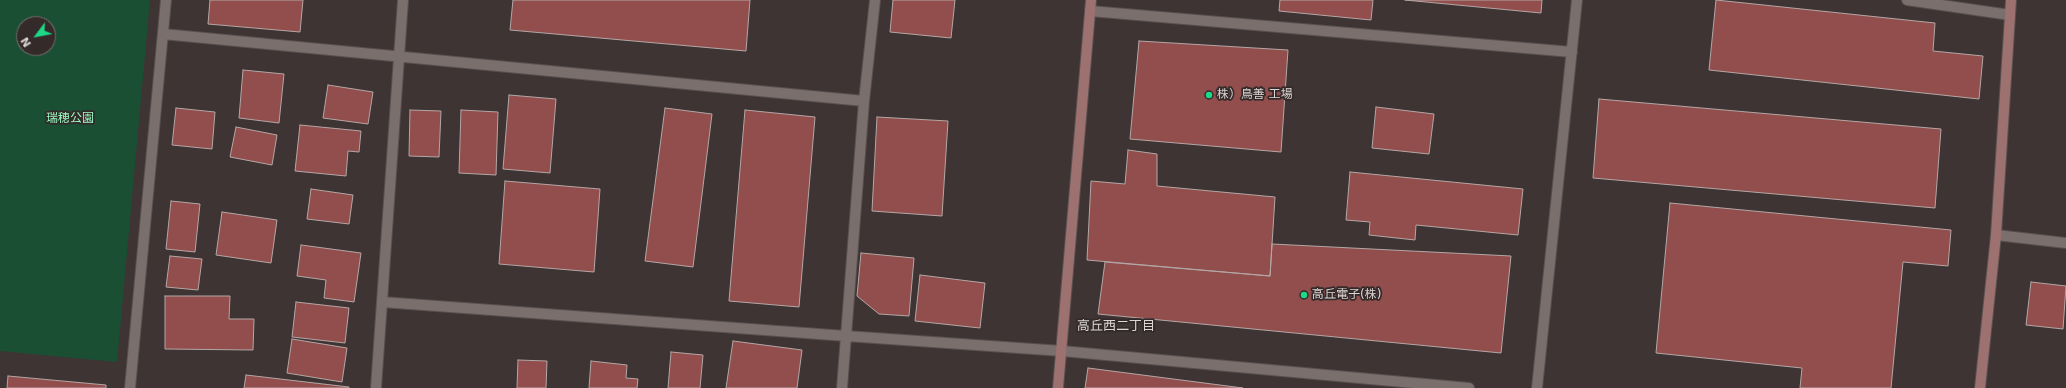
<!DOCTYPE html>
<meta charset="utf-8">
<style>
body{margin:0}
#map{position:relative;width:2066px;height:388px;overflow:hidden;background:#3f3434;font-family:"DejaVu Sans",sans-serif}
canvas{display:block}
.north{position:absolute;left:16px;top:16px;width:40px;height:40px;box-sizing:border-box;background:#342a2a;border:1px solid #776e6e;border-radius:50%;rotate:238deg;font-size:11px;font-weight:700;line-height:16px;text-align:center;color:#dbd5d4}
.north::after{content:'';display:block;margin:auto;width:14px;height:18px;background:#1cd988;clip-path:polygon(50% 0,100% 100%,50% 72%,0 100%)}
</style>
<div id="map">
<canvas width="2066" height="388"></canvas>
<div class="north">N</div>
</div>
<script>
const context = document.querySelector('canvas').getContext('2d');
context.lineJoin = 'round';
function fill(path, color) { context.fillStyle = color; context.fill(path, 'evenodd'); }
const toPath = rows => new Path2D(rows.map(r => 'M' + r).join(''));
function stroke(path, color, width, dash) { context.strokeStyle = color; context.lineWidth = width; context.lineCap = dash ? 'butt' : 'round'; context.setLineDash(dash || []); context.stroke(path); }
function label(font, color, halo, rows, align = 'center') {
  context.font = font + ' "DejaVu Sans","Noto Sans JP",sans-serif'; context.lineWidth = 3.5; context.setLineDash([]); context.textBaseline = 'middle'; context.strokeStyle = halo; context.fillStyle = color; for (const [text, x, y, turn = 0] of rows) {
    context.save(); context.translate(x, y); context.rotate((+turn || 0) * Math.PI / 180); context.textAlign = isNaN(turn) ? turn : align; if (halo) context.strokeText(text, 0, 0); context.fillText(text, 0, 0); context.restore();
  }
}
fill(toPath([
 [0,0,150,0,117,362,0,351],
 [24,24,48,24,48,48,24,48]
]), '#1b4f34');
const building = toPath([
 [210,0,303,0,300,32,208,24,210,0],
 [513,0,750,0,746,51,510,30,513,0],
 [893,0,955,0,951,38,890,32,893,0],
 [1280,0,1373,0,1371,20,1279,11,1280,0],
 [1405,0,1542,0,1541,13,1405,0],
 [1716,0,1935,23,1933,51,1983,56,1979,99,1709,70,1716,0],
 [1139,41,1288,50,1281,152,1130,139,1139,41],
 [243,70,284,74,279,123,239,118,243,70],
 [328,85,373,92,368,124,323,118,328,85],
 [509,95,556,99,550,173,503,169,509,95],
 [1599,99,1941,129,1935,208,1593,178,1599,99],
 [1376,107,1434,114,1429,154,1372,148,1376,107],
 [176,108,215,112,212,149,172,145,176,108],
 [665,108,712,114,693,267,645,261,665,108],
 [410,110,441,111,439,157,409,156,410,110],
 [461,110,498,112,496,175,459,173,461,110],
 [745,110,815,117,799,307,729,301,745,110],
 [877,117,948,121,942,216,872,211,877,117],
 [300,125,361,131,359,152,348,151,346,176,295,171,300,125],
 [236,127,277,135,272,165,230,157,236,127],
 [1128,150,1157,154,1157,186,1275,197,1270,276,1087,260,1091,181,1125,184,1128,150],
 [1350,172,1523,189,1518,235,1416,225,1415,240,1369,235,1370,222,1346,220,1350,172],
 [505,181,600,189,594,272,499,264,505,181],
 [311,189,353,195,349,224,307,219,311,189],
 [171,201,200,204,195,252,166,249,171,201],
 [1670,203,1951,230,1948,266,1903,262,1891,388,1800,388,1802,368,1656,353,1670,203],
 [222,212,277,220,271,263,216,255,222,212],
 [1272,244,1511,256,1501,353,1098,314,1105,262,1270,276,1272,244],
 [301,245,361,253,354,302,324,298,326,280,297,276,301,245],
 [861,253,914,258,909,316,879,314,857,296,861,253],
 [170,256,202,259,198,290,166,287,170,256],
 [920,275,985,283,980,328,915,321,920,275],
 [2031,282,2066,286,2063,329,2026,325,2031,282],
 [165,296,230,296,229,319,254,319,253,350,165,349,165,296],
 [296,302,349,308,345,343,292,337,296,302],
 [292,339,347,348,342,382,287,373,292,339],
 [733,341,802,350,797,388,726,388,733,341],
 [671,352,703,355,700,388,668,388,671,352],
 [518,360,547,361,546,388,517,388,518,360],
 [591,361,627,365,626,378,638,379,637,388,589,388,591,361],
 [1088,368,1243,388,1085,388,1088,368],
 [246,375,349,387,349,388,244,388,246,375],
 [8,376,106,385,106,388,7,388,8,376]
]);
fill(building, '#914e4c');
stroke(building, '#b4a7a6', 1);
const street = toPath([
 [875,0,864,101,846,336,1062,351,1469,388],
 [1907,0,2010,15],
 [1090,11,1572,52],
 [163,34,864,101],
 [1996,235,2066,243],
 [382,302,846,336,842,388],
 [130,388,166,0],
 [376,388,403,0],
 [1537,388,1577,0]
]);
const secondary = toPath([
 [1058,388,1091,0],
 [1980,388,1996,235,2011,0]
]);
stroke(street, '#58504f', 12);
stroke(secondary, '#58504f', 12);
stroke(street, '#7b6f6e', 10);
stroke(secondary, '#9d7170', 10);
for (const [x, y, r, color] of [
 [1209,95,4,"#1cd988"],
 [1304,295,4,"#1cd988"]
]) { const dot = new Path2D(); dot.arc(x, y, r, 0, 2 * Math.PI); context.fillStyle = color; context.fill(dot); stroke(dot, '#342a2a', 1.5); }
label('12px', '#dbd5d4', '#342a2a', [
 ["株）鳥善 工場",1217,95],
 ["高丘電子(株)",1312,295]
], 'left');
label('12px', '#97f8c0', '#342a2a', [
 ["瑞穂公園",70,119]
]);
label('13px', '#dbd5d4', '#342a2a', [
 ["高丘西二丁目",1116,327]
]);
</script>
